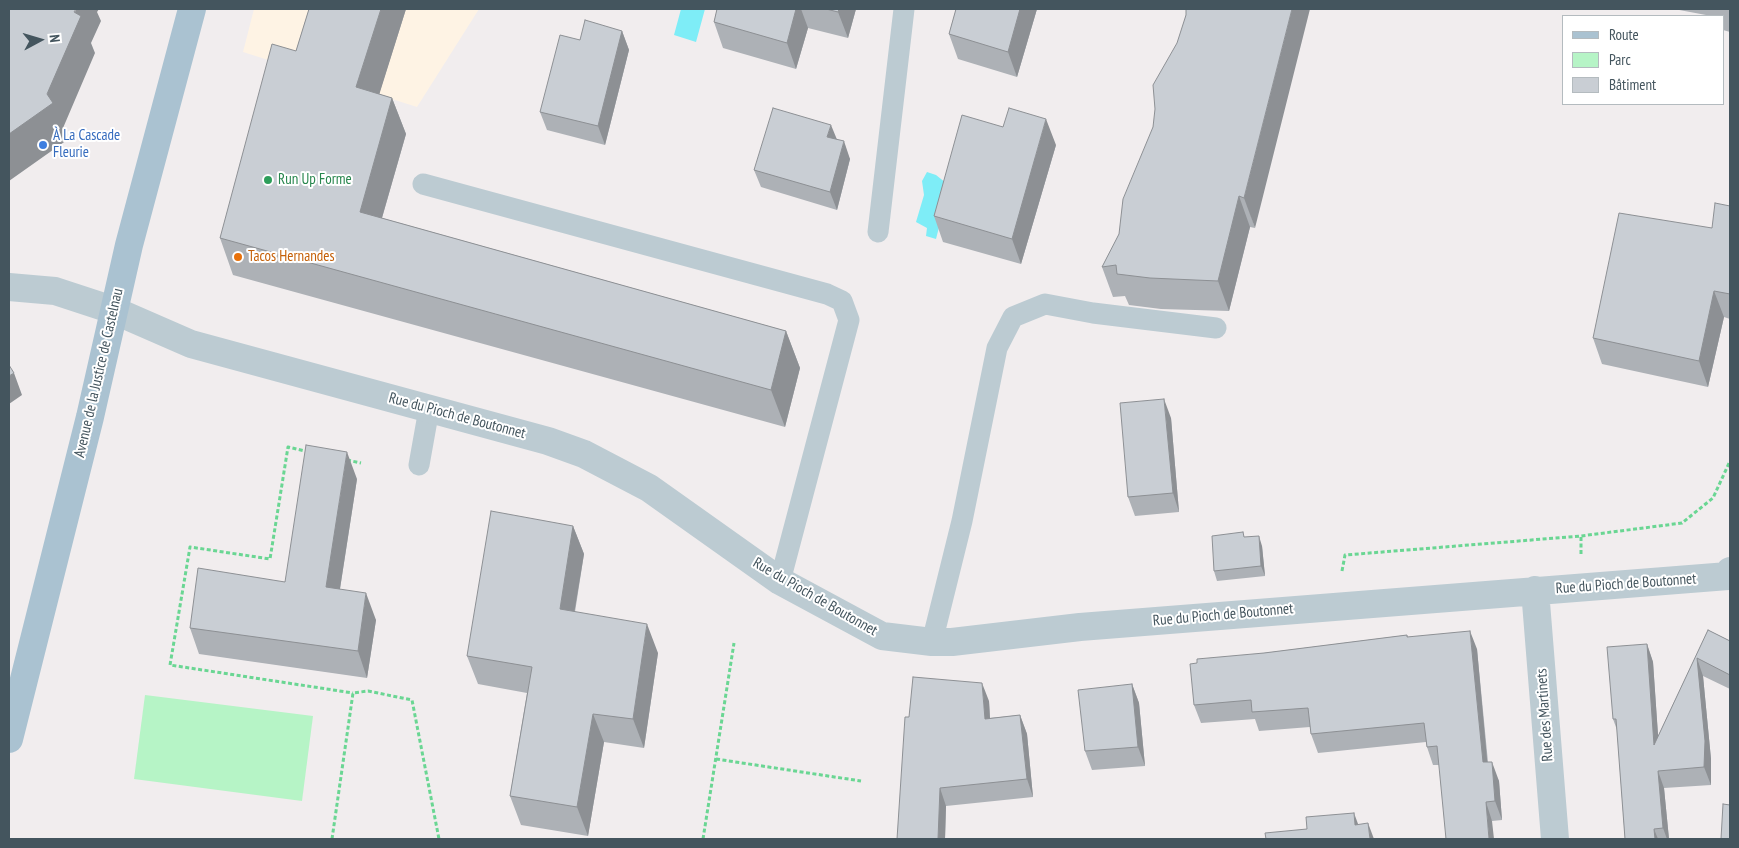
<!DOCTYPE html>
<meta charset="utf-8">
<style>
body{margin:0}
#map{position:relative;width:1739px;height:848px;overflow:hidden;background:#f1edee;font-family:"PT Sans Narrow",sans-serif}
canvas{display:block}
.frame{position:absolute;inset:0;border:10px solid #44555e;pointer-events:none}
.legend{position:absolute;left:1562px;top:15px;width:162px;height:90px;box-sizing:border-box;background:#fff;border:1px solid #b4bbbf;margin:0;padding:6px 9px;list-style:none;font-size:15px;color:#44555e}
.legend li{display:flex;align-items:center;gap:10px;height:25px}
.legend b{width:25px;border:1px solid #b4bbbf}
.north{position:absolute;left:15px;top:15px;width:50px;height:50px;-webkit-text-stroke:4px #fff;paint-order:stroke;rotate:84deg;font-size:14px;font-weight:700;line-height:20px;text-align:center;color:#44555e}
.north::after{content:'';display:block;margin:auto;width:18px;height:22px;background:#44555e;clip-path:polygon(50% 0,100% 100%,50% 72%,0 100%)}
</style>
<div id="map">
<canvas width="1739" height="848"></canvas>
<div class="frame"></div>
<ul class="legend">
<li><b style="height:6px;background:#aac2d1"></b>Route</li>
<li><b style="height:14px;background:#b6f4c6"></b>Parc</li>
<li><b style="height:14px;background:#c9ced4"></b>Bâtiment</li>
</ul>
<div class="north">N</div>
</div>
<script>
const context = document.querySelector('canvas').getContext('2d');
context.lineJoin = 'round';
function fill(path, color) { context.fillStyle = color; context.fill(path, 'evenodd'); }
const toPath = rows => new Path2D(rows.map(r => 'M' + r).join(''));
function stroke(path, color, width, dash) { context.strokeStyle = color; context.lineWidth = width; context.lineCap = dash ? 'butt' : 'round'; context.setLineDash(dash || []); context.stroke(path); }
function label(font, color, halo, rows, align = 'center') {
  context.font = font + ' "PT Sans Narrow",sans-serif'; context.lineWidth = 4; context.setLineDash([]); context.textBaseline = 'middle'; context.strokeStyle = halo; context.fillStyle = color; for (const [text, x, y, turn = 0] of rows) {
    context.save(); context.translate(x, y); context.rotate((+turn || 0) * Math.PI / 180); context.textAlign = isNaN(turn) ? turn : align; if (halo) context.strokeText(text, 0, 0); context.fillText(text, 0, 0); context.restore();
  }
}
fill(toPath([
 [254,9,479,9,417,107,243,52]
]), '#fef3e4');
fill(toPath([
 [145,695,313,716,302,801,134,779]
]), '#b6f4c6');
fill(toPath([
 [681,9,705,9,696,42,674,35],
 [927,172,936,175,946,183,946,200,936,239,926,236,927,228,916,222,924,195,922,181]
]), '#7eedf7');
stroke(toPath([
 [309,452,288,447,270,559,190,547,170,665,353,693],
 [347,460,361,463],
 [1581,554,1581,536],
 [1342,571,1345,555,1581,536,1682,523,1713,498,1730,461],
 [716,759,861,781],
 [332,839,353,693,368,691,412,700,439,839],
 [703,839,734,643]
]), '#6ad693', 3, [4, 2.5]);
stroke(toPath([
 [423,184,827,294,842,301,849,320,780,581],
 [878,232,904,9],
 [419,465,429,409],
 [932,642,962,521,997,348,1013,317,1045,304,1093,313,1216,328]
]), '#bccbd2', 21);
stroke(toPath([
 [9,287,55,291,113,310,191,344,548,441,584,454,649,488,780,581,882,636,932,642,952,642,1080,627,1728,576,1730,571],
 [1535,590,1555,839]
]), '#bccbd2', 28);
stroke(toPath([
 [9,739,90,417,129,245,192,9]
]), '#aac2d1', 28);
fill(toPath([
 [309,9,406,9,379,94,392,98,406,134,382,218,786,331,800,368,785,427,233,275,220,238,296,51],
 [717,9,856,9,848,38,808,28,796,69,723,48,714,22],
 [956,9,1037,9,1017,77,958,59,949,34],
 [1674,9,1730,9,1730,32,1723,30,1723,16,1707,16,1706,15],
 [1186,15,1255,228,1250,227,1229,311,1161,309,1129,305,1125,296,1113,297,1102,267,1119,234,1153,127],
 [622,31,629,50,605,145,547,130,540,112,580,40],
 [837,139,850,159,837,210,761,187,754,170],
 [1056,145,1021,264,943,242,934,216],
 [1730,206,1730,319,1724,317,1708,387,1602,364,1593,338,1712,228],
 [1171,418,1179,512,1135,516,1128,497],
 [357,479,340,589,376,620,367,678,199,654,190,628,285,582],
 [573,526,584,554,575,612,658,653,644,748,604,742,588,836,521,825,510,796,527,693,478,684,467,656],
 [1243,532,1244,537,1262,546,1265,576,1217,581,1214,571],
 [1708,630,1730,641,1730,689,1703,676,1711,759,1711,785,1664,788,1669,839,1625,839,1617,730,1613,719,1647,644,1653,662,1658,736],
 [1407,635,1408,637,1477,649,1488,762,1499,781,1502,820,1492,821,1439,765,1433,765,1427,747,1426,742,1318,753,1311,734,1310,727,1259,731,1255,719,1201,723,1194,705,1197,663,1264,653],
 [1132,684,1139,703,1145,766,1092,770,1085,751],
 [989,701,990,718,1020,715,1027,734,1033,797,946,806,945,839,897,839]
]), '#adb1b6');
fill(toPath([
 [76,9,99,9,97,12,101,21,91,43,95,53,63,128,67,140,9,181,9,134,47,94],
 [381,9,406,9,370,124,356,87],
 [796,9,801,9,808,28,796,69,787,43],
 [839,9,856,9,848,38,838,12],
 [1020,9,1037,9,1017,77,1008,52],
 [1292,9,1310,9,1255,228,1244,198],
 [622,31,629,50,605,145,598,126],
 [392,98,406,134,373,249,360,212],
 [1046,119,1056,145,1021,264,1012,239],
 [831,125,838,142,827,137],
 [844,141,850,159,837,210,830,192],
 [1239,196,1250,227,1229,311,1218,281],
 [1714,291,1724,317,1708,387,1699,361],
 [786,331,800,368,785,427,771,390],
 [14,373,22,395,9,404,9,376],
 [1164,399,1171,418,1179,512,1173,493],
 [347,452,357,479,336,614,326,587],
 [573,526,584,554,570,638,560,609],
 [1259,536,1262,546,1265,576,1261,566],
 [366,593,376,620,367,678,358,651],
 [647,624,658,653,644,748,633,719],
 [1470,631,1477,649,1489,781,1483,762],
 [1647,644,1653,662,1660,763,1654,745],
 [1697,658,1703,676,1711,759,1711,785,1704,767],
 [982,683,989,701,991,737,985,719],
 [1132,684,1139,703,1145,766,1138,747],
 [593,714,604,742,588,836,577,807],
 [1020,715,1027,734,1033,797,1027,779],
 [1492,762,1499,781,1502,820,1495,801],
 [1658,771,1664,788,1669,839,1667,839,1663,828],
 [940,788,946,806,945,839,938,839],
 [1486,802,1492,821,1494,839,1489,839],
 [1354,813,1361,832,1355,825],
 [1368,823,1374,839,1370,839],
 [1654,829,1658,839,1655,839]
]), '#8d9094');
const building = toPath([
 [9,9,76,9,74,12,81,16,47,94,53,103,9,134,9,9],
 [309,9,381,9,356,87,392,98,360,212,786,331,771,390,220,238,272,44,296,51,309,9],
 [717,9,796,9,787,43,714,22,717,9],
 [826,9,839,9,838,12,826,9],
 [956,9,1020,9,1008,52,949,34,956,9],
 [1186,9,1292,9,1244,198,1239,196,1218,281,1150,278,1117,274,1116,265,1102,267,1119,234,1123,199,1153,127,1155,109,1153,85,1177,43,1186,15,1186,9],
 [585,20,622,31,598,126,540,112,560,35,580,40,585,20],
 [773,108,831,125,827,137,844,141,830,192,754,170,773,108],
 [1009,108,1046,119,1012,239,934,216,962,115,1003,127,1009,108],
 [1715,203,1730,206,1730,294,1714,291,1699,361,1593,338,1619,213,1712,228,1715,203],
 [9,365,14,373,9,376,9,365],
 [1164,399,1173,493,1128,497,1120,403,1164,399],
 [306,445,347,452,326,587,366,593,358,651,190,628,198,568,285,582,306,445],
 [491,511,573,526,560,609,647,624,633,719,593,714,577,807,510,796,532,667,467,656,491,511],
 [1243,532,1244,537,1259,536,1261,566,1214,571,1212,536,1243,532],
 [1708,630,1730,641,1730,675,1697,658,1705,741,1704,767,1658,771,1663,828,1654,829,1655,839,1625,839,1616,719,1613,719,1607,647,1647,644,1654,745,1708,630],
 [1470,631,1483,762,1492,762,1495,801,1486,802,1489,839,1446,839,1437,746,1427,747,1424,723,1311,734,1308,708,1252,712,1251,700,1194,705,1190,664,1197,663,1197,659,1264,653,1407,635,1407,637,1470,631],
 [913,677,982,683,985,719,1020,715,1027,779,940,788,938,839,897,839,905,717,909,717,913,677],
 [1132,684,1138,747,1085,751,1078,690,1132,684],
 [1723,804,1730,805,1730,839,1721,839,1723,804],
 [1354,813,1355,825,1368,823,1370,839,1266,839,1265,833,1307,829,1306,817,1354,813]
]);
fill(building, '#c9ced4');
stroke(building, '#8d9094', 1);
for (const [x, y, r, color] of [
 [43,145,5,"#3f7fe0"],
 [268,180,5,"#2e9e5b"],
 [238,257,5,"#e8710a"]
]) { const dot = new Path2D(); dot.arc(x, y, r, 0, 2 * Math.PI); context.fillStyle = color; context.fill(dot); stroke(dot, '#fff', 2); }
label('15px', '#366cbe', '#fff', [
 ["À La Cascade",53,136],
 ["Fleurie",53,153]
], 'left');
label('15px', '#27864d', '#fff', [
 ["Run Up Forme",278,180]
], 'left');
label('15px', '#c56008', '#fff', [
 ["Tacos Hernandes",248,257]
], 'left');
label('15px', '#44555e', '#fff', [
 ["Avenue de la Justice de Castelnau",99,373,-77],
 ["Rue du Pioch de Boutonnet",457,416,15],
 ["Rue du Pioch de Boutonnet",1626,584,-4],
 ["Rue du Pioch de Boutonnet",815,597,30],
 ["Rue du Pioch de Boutonnet",1223,615,-5],
 ["Rue des Martinets",1545,715,-94]
]);
</script>
